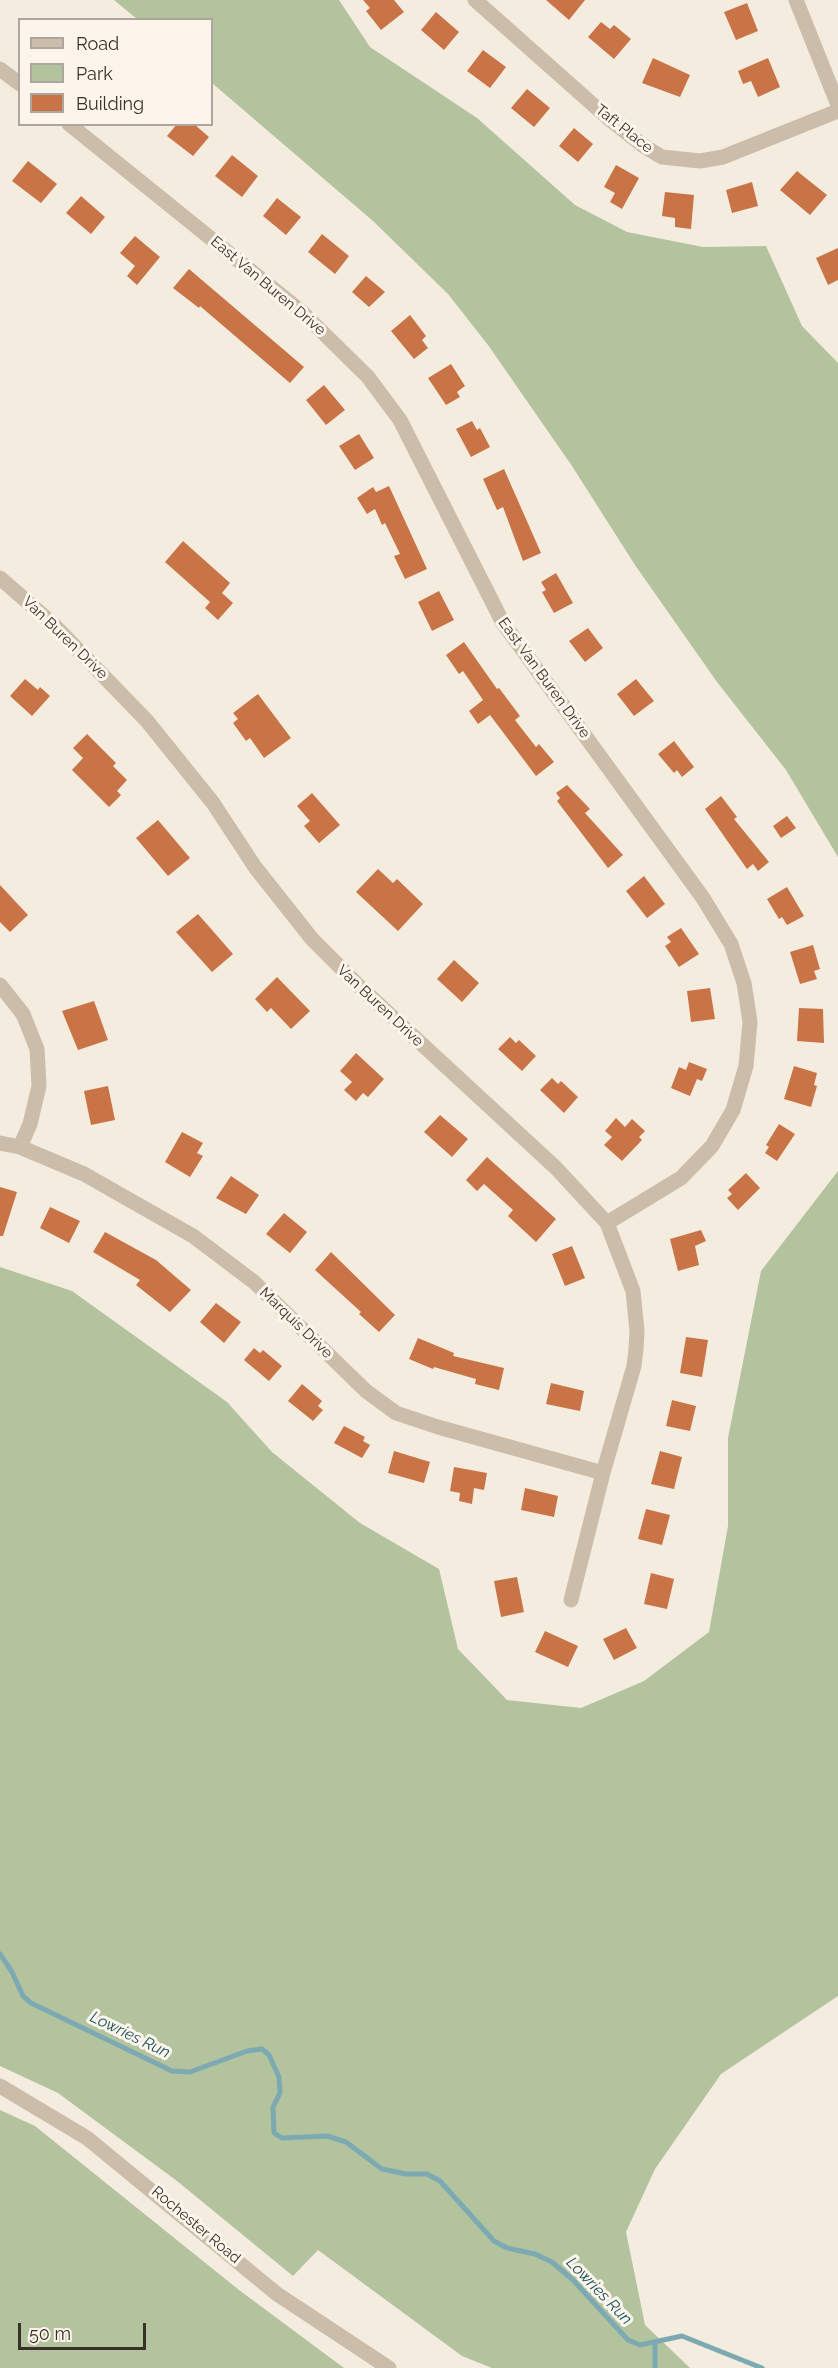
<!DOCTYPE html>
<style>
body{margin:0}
#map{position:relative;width:838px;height:2368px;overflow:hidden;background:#f4ecdf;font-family:Raleway,sans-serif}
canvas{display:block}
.legend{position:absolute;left:18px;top:18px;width:195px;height:108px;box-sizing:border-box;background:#fbf5ec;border:2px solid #aea69e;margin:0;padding:8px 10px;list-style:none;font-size:18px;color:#3a302a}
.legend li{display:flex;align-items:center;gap:12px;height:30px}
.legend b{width:30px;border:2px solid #aea69e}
.scale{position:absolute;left:18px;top:2323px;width:128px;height:27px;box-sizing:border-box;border:3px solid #3a302a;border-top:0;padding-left:8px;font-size:18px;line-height:21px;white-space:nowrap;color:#3a302a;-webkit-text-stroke:4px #fbf5ec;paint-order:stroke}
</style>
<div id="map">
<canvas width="838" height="2368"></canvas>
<ul class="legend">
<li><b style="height:8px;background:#ccbdaa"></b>Road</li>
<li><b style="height:16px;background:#b3c39e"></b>Park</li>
<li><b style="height:16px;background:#c97447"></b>Building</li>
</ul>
<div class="scale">50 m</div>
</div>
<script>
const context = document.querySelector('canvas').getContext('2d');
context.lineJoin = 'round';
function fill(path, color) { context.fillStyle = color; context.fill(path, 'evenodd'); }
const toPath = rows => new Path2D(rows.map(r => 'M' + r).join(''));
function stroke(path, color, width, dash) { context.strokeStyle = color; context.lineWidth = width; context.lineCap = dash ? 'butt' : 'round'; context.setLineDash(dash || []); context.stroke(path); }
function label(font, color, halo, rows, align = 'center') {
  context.font = font + ' Raleway,sans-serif'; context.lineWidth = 6; context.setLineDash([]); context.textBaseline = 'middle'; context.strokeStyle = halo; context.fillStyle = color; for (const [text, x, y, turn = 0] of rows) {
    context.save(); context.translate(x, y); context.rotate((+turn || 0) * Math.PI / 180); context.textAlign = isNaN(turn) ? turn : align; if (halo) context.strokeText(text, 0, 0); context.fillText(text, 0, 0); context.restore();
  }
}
fill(toPath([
 [114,0,339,0,370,47,477,118,575,205,627,232,703,247,766,246,802,326,838,363,838,857,786,770,717,682,635,565,572,466,488,345,448,294,373,221,212,83,212,20,137,19],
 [838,1171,838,1996,721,2074,655,2169,626,2232,645,2325,690,2368,492,2368,462,2356,318,2250,293,2276,177,2181,58,2093,0,2066,0,1267,72,1291,227,1402,272,1452,360,1523,439,1569,458,1649,507,1700,581,1708,644,1681,709,1632,728,1526,728,1438,761,1271],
 [0,2110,35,2126,239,2290,344,2368,0,2368]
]), '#b3c39e');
stroke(toPath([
 [0,1954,12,1972,23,1996,31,2003,172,2071,190,2072,247,2051,262,2049,269,2055,279,2077,280,2093,273,2107,274,2133,282,2138,327,2136,346,2142,382,2169,406,2174,427,2174,440,2181,494,2241,507,2248,535,2254,552,2262,573,2280,628,2340,640,2345,682,2336,762,2368],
 [655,2343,655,2368]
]), '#7daab2', 5);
fill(toPath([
 [363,0,394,0,404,12,381,30,366,11,370,8],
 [546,0,585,0,569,20],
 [747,3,758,31,736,40,724,12],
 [436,12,459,32,444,50,421,30],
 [601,22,610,29,614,25,631,39,614,59,588,37],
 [483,50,506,67,490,88,467,71],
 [653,58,690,75,680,97,642,83],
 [768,58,780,87,758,97,751,81,743,84,738,71],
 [527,89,550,108,534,127,511,108],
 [177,124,194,124,209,137,193,156,167,136],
 [574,128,593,144,578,162,559,146],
 [232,155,258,176,242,197,215,176],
 [28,161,57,184,41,203,12,181],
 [616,165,639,178,622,209,610,202,615,193,604,187],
 [797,171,827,195,810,215,780,190],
 [752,182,758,206,732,213,726,190],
 [665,192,694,195,691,229,675,227,675,218,662,216],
 [81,196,105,217,91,234,66,213],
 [277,198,301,217,286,235,263,216],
 [322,234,349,256,335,274,308,252],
 [135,236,160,257,137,285,127,276,135,266,120,253],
 [838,248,838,280,828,285,816,258],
 [189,269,304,367,290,383,200,306,199,308,173,288],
 [366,276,385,292,369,307,352,292],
 [410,315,426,336,422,340,428,348,414,359,391,331],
 [451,364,465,386,457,392,460,397,446,405,428,378],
 [324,385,345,410,326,425,306,400],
 [472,421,477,430,480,428,490,447,471,457,456,429],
 [359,434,374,458,355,470,339,446],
 [504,469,541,553,523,561,503,507,497,510,483,479],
 [389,486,427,569,405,579,394,556,400,554,385,523,382,525,375,509,367,514,357,498,373,487,376,492],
 [183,541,230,583,222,593,233,603,218,620,205,608,210,602,165,562],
 [556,573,573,603,554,613,542,592,546,590,541,582],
 [439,591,454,620,432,631,418,602],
 [588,628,603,648,585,662,569,641],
 [464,642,497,689,499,688,520,716,515,720,536,747,539,744,554,762,536,776,490,715,478,724,469,711,483,700,463,671,459,674,446,655],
 [25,679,38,690,40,687,50,696,32,716,10,696],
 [636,679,654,701,634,716,617,694],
 [258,694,291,738,264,758,250,738,246,741,233,723,238,719,233,713],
 [87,734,116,763,113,766,127,780,117,791,121,795,109,807,72,770,83,758,73,748],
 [674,741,694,767,682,777,677,770,674,773,658,754],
 [567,785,590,809,585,813,623,855,608,868,557,801,560,798,556,793],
 [312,793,340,825,319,843,304,826,310,821,297,806],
 [721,796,737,817,734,819,769,862,758,871,753,864,747,869,705,809],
 [787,816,796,828,781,838,773,826],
 [158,820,190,858,168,876,136,838],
 [378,869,393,883,397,879,423,904,398,931,356,892],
 [644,876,665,904,647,918,626,891],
 [0,885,28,915,10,932,0,922],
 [787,887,804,916,787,925,782,917,779,919,767,899],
 [198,914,233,954,212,972,176,932],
 [681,928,699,954,679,967,665,946,671,942,667,937],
 [813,945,820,969,814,971,817,979,800,984,790,952],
 [454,960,479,983,462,1002,437,979],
 [277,977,310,1011,291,1029,271,1008,267,1012,255,999],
 [710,988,715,1019,691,1022,687,991],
 [94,1001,108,1040,78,1050,62,1011],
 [799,1008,823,1009,824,1043,797,1041],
 [510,1037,516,1043,519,1040,536,1056,522,1071,498,1049],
 [356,1053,384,1079,368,1097,363,1093,356,1101,344,1090,352,1082,340,1071],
 [689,1062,707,1069,702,1081,697,1079,690,1096,671,1088,679,1067,686,1070],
 [794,1066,817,1073,814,1085,817,1086,811,1107,784,1099],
 [552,1078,558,1084,561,1081,578,1097,564,1113,540,1090],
 [108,1086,115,1120,91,1125,84,1091],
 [440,1115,468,1139,452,1157,424,1132],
 [616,1118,625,1127,632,1119,645,1131,639,1137,642,1140,622,1161,604,1145,612,1137,605,1131],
 [779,1124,795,1134,777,1161,765,1153,769,1147,766,1145],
 [182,1132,203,1143,197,1153,203,1156,190,1177,165,1162],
 [487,1157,556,1219,536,1242,508,1216,513,1210,484,1184,477,1191,466,1180],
 [746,1173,760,1188,738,1210,727,1198,732,1194,728,1190],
 [231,1176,259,1195,246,1214,216,1198],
 [0,1187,17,1192,3,1236,0,1236],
 [50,1207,80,1221,69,1243,40,1228],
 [284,1213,307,1232,290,1253,266,1234],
 [701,1230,706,1241,695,1246,699,1265,678,1271,670,1239],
 [105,1232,156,1260,191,1290,170,1312,136,1285,140,1280,93,1252],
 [572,1246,585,1278,565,1286,552,1254],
 [331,1252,395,1315,379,1332,359,1314,361,1312,315,1270],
 [216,1303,241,1322,224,1343,200,1322],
 [686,1337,708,1340,702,1377,680,1373],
 [418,1338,454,1353,453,1356,504,1368,499,1390,475,1384,476,1379,434,1367,433,1369,409,1359],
 [254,1348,260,1353,263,1350,282,1366,269,1381,244,1360],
 [551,1383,584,1391,580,1411,546,1404],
 [302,1384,322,1401,318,1406,323,1410,313,1421,288,1401],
 [672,1400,696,1406,690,1431,666,1426],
 [344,1426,365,1437,363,1441,370,1445,362,1458,334,1443],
 [394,1451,430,1462,424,1483,388,1473],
 [660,1451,682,1457,674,1489,651,1484],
 [454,1467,487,1473,484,1490,474,1488,472,1504,459,1501,460,1493,450,1491],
 [525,1488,558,1496,554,1517,521,1510],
 [646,1509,670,1515,662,1545,638,1539],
 [651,1573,674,1579,667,1609,644,1604],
 [517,1577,524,1612,501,1617,494,1581],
 [626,1628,637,1648,614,1660,603,1639],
 [545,1631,578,1646,568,1667,535,1652]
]), '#c97447');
stroke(toPath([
 [475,0,608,118,645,147,662,157,700,161,723,157,838,111],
 [796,0,838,105],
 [0,69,20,84],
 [69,124,302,312,368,377,400,420,503,623,703,898,731,944,744,983,750,1022,746,1066,733,1110,712,1146,681,1178,607,1223],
 [0,578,54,625,147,721,213,803,255,867,312,939,360,987,556,1168,607,1223,633,1291,637,1331,636,1349,634,1366,603,1473,571,1600],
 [0,985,23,1014,37,1049,39,1086,30,1124,20,1147],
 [0,1143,20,1147,84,1174,193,1236,254,1282,366,1391,396,1413,438,1427,603,1473],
 [0,2086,87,2138,277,2294,389,2368]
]), '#ccbdaa', 15);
label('15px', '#3a302a', '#fbf5ec', [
 ["Taft Place",624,129,38],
 ["East Van Buren Drive",268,286,40],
 ["Van Buren Drive",65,638,44],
 ["East Van Buren Drive",544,678,54],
 ["Van Buren Drive",380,1006,43],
 ["Marquis Drive",296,1323,44],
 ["Rochester Road",196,2225,40]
]);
label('italic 16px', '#1e535d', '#fbf5ec', [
 ["Lowries Run",130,2035,26],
 ["Lowries Run",599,2291,46]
]);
</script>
